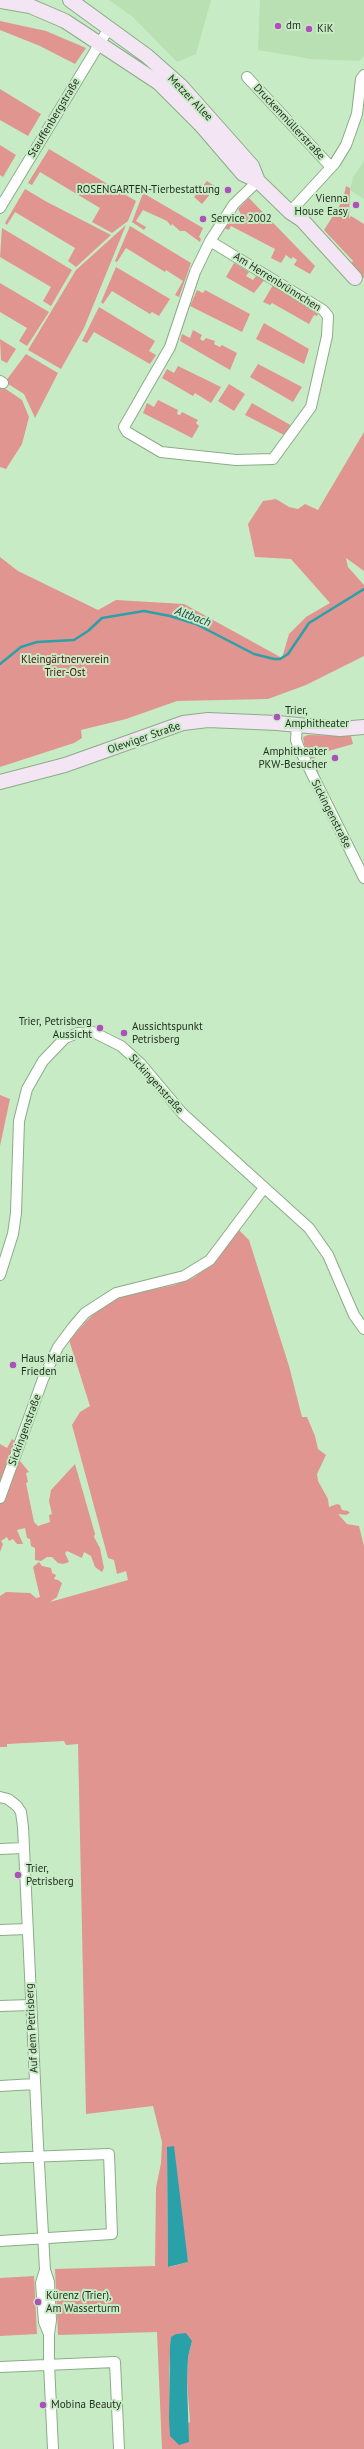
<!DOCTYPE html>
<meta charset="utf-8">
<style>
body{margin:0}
canvas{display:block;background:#c7ebc4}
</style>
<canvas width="364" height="2449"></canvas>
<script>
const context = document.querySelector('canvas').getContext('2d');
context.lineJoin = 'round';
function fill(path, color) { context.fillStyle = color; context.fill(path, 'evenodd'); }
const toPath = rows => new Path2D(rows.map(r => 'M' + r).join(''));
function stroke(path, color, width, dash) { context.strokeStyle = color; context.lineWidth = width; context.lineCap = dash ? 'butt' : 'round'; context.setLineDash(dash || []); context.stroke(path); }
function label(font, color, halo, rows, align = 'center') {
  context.font = font + ' "PT Sans",sans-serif'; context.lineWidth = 4; context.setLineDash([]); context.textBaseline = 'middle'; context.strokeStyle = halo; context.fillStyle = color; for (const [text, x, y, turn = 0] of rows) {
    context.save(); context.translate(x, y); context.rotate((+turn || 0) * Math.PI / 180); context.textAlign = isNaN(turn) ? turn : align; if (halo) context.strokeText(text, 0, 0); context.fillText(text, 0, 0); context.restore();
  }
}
fill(toPath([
 [109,0,211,0,196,54,177,62,133,17],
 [260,0,364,0,364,56,359,61,311,59,258,50],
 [364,161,364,199,350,190,353,177]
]), '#b8e0b3');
fill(toPath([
 [0,21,46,31,86,48,75,64,40,46,0,30],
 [0,89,41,114,28,136,0,120],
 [0,145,16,155,3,177,0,175],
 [49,149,136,201,128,221,112,233,92,222,100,208,40,172,32,185,28,183],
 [207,181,216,187,202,204,194,197],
 [346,186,350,188,349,219,351,216,364,224,364,278,349,267,353,261,324,230,343,200],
 [25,189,47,202,111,235,76,267,68,261,75,248,15,212,7,225,5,223],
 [143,193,203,228,199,237,201,239,200,242,185,231,180,231,172,224,171,226,167,221,143,210,136,221,146,227,144,230,132,222],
 [249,198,315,266,310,274,294,265,297,260,293,257,291,259,286,255,281,263,271,258,275,249,231,226,229,230,224,228,234,214,238,220,242,216,238,209],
 [126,225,84,328,61,369,28,350,76,270],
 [130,226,191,263,179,297,175,295,183,281,166,270,165,272,126,248,117,262,115,261],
 [2,228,72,270,51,306,43,301,51,287,0,257],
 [234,263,249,272,246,276,253,280,256,276,265,279,254,293,226,277],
 [116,267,170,299,159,316,152,312,150,314,112,291,103,304,101,302],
 [0,283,49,312,27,346,19,341,27,328,0,312],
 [273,285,318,314,317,316,314,315,309,324,272,303,270,305,263,302],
 [197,290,203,293,205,290,250,314,242,332,190,306],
 [99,307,155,341,149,351,156,355,150,364,94,332,87,343,82,341],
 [264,323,309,349,304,364,256,339],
 [193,330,202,335,200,339,203,341,206,338,215,341,214,344,220,347,222,345,237,353,230,370,180,341,182,334,190,338],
 [0,339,16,349,7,363,1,360],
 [26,354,58,373,35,418,24,394,5,382],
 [258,364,302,387,293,402,250,377],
 [178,366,221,387,211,403,195,393,193,396,162,378,167,369,174,373],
 [229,384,245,394,234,411,218,401],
 [0,385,22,400,29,417,22,444,6,469,0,467],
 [158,400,178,410,177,414,180,415,182,412,198,420,196,423,199,426,192,438,143,413,147,403,154,407],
 [252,403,292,426,286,436,245,415],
 [364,432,364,571,346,558,348,567,364,585,364,656,306,685,268,699,177,701,126,719,81,730,82,738,74,743,0,767,0,557,18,571,98,610,116,600,184,604,282,658,289,634,306,617,330,603,291,559,255,557,248,524,263,501,276,499,289,507,298,509,305,504,318,510],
 [308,735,351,736,353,744,314,755,319,774,304,744,303,737],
 [0,1095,10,1099,0,1146],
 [238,1229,249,1240,289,1366,302,1417,307,1417,315,1436,318,1449,326,1455,317,1474,318,1481,328,1499,329,1507,337,1504,340,1505,342,1510,348,1511,350,1513,346,1515,338,1514,347,1524,359,1526,364,1546,364,2449,162,2449,157,2332,58,2335,55,2269,155,2266,156,2188,161,2163,162,2142,153,2106,86,2114,78,1744,66,1745,64,1741,7,1744,7,1747,0,1747,0,1596,6,1592,30,1593,36,1598,40,1597,33,1567,39,1562,42,1566,51,1568,52,1573,56,1575,54,1579,58,1580,62,1583,57,1597,50,1602,128,1580,126,1571,117,1574,114,1560,108,1558,72,1425,80,1412,90,1406,69,1340,98,1309,119,1297,174,1285,193,1278,214,1262],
 [167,2147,188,2262,169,2267,168,2266],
 [171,2337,192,2341,188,2357,187,2382,190,2422,170,2436,169,2371],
 [12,1439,16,1442,17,1461,20,1461,29,1472,26,1473,28,1482,26,1483,34,1522,38,1526,50,1522,49,1515,52,1514,49,1501,51,1490,75,1464,95,1534,94,1537,100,1548,104,1568,102,1572,95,1567,91,1556,84,1552,82,1558,67,1551,65,1553,69,1562,63,1564,58,1563,52,1557,47,1557,41,1561,35,1560,35,1548,31,1546,30,1539,27,1538,25,1528,17,1530,23,1544,17,1544,13,1539,9,1541,7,1537,1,1541,3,1544,0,1552,0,1444,7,1448],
 [34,2276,37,2334,0,2336,0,2278]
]), '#e19591');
fill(toPath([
 [174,2146,188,2262,168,2267,167,2147],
 [186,2333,192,2341,188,2357,187,2382,189,2442,179,2445,170,2436,169,2419,170,2346,171,2337,176,2334]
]), '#2aa0a9');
stroke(toPath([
 [0,664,21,647,37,642,74,640,88,631,102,618,144,611,170,616,196,624,254,654,274,659,280,659,288,654,309,623,364,589]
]), '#2aa0a9', 2.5);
const street = toPath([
 [247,77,331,167],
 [0,208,109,28],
 [290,212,335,163,346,145,357,114,361,79,364,75],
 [210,241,323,310,328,316,327,336,311,407,273,459,236,460,161,452,127,432,124,427,170,347,195,272,210,241],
 [210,241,234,204,258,181],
 [0,381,3,383],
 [297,725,296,740,299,748,364,878],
 [0,1275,13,1234,16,1213,19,1121,27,1089,43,1061,65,1038,78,1033,93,1032,121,1046,141,1064,182,1113,309,1228,328,1255,354,1315,364,1329],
 [0,1498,43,1379,58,1347,73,1327,85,1313,116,1293,184,1276,210,1260,264,1188],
 [0,1797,8,1799,17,1806,21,1812,23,1827,38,2145,45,2270,49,2282,51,2320,49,2334,49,2364,53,2449],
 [0,1849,24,1848],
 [0,1930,27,1929],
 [0,2006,31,2005],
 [0,2086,35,2084],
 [0,2158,109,2154,112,2234,0,2241],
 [45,2270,41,2283,44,2322,49,2334],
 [0,2367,115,2362,119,2449]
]);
const secondary = toPath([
 [70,0,147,56,181,86,252,166,258,181],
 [0,1,30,6,65,21,159,83,201,125,243,174,258,181,290,212,302,220,355,278],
 [0,782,65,765,183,723,208,720,277,723,340,729,364,727]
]);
stroke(street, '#8bac87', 12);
stroke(secondary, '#8bac87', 16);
stroke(street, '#fff', 10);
stroke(secondary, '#f4e5f5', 14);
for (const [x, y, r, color] of [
 [278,26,4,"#ad50ba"],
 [309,29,4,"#ad50ba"],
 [228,190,4,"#ad50ba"],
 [356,205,4,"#ad50ba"],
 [203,219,4,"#ad50ba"],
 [277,717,4,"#ad50ba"],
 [335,758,4,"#ad50ba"],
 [100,1028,4,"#ad50ba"],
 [124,1033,4,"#ad50ba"],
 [13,1365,4,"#ad50ba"],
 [18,1875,4,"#ad50ba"],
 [38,2302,4,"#ad50ba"],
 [43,2405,4,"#ad50ba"]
]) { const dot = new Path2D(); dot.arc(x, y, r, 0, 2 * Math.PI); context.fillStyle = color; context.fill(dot); stroke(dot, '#c7ebc4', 1.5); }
label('11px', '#1f2c1d', '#c7ebc4', [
 ["dm",286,26],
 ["KiK",317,29],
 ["ROSENGARTEN-Tierbestattung",220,190,"right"],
 ["Vienna",348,199,"right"],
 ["House Easy",348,212,"right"],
 ["Service 2002",211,219],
 ["Trier,",285,711],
 ["Amphitheater",285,724],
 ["Amphitheater",327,752,"right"],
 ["PKW-Besucher",327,765,"right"],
 ["Trier, Petrisberg",92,1022,"right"],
 ["Aussicht",92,1035,"right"],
 ["Aussichtspunkt",132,1027],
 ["Petrisberg",132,1040],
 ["Haus Maria",21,1359],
 ["Frieden",21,1372],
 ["Trier,",26,1869],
 ["Petrisberg",26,1882],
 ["Kürenz (Trier),",46,2296],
 ["Am Wasserturm",46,2309],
 ["Mobina Beauty",51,2405]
], 'left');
label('11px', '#1f2c1d', '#c7ebc4', [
 ["Metzer Allee",190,98,46],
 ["Stauffenbergstraße",54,118,-59],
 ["Druckenmüllerstraße",289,122,47],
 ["Am Herrenbrünnchen",277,282,32],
 ["Olewiger Straße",144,738,-19],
 ["Sickingenstraße",331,814,63],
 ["Sickingenstraße",156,1084,48],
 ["Sickingenstraße",25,1430,-70],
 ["Auf dem Petrisberg",32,2028,-93]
]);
label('11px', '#540a11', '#c7ebc4', [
 ["Kleingärtnerverein",65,660],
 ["Trier-Ost",65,673]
]);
label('italic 12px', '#0b3f43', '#c7ebc4', [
 ["Altbach",193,617,20]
]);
</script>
